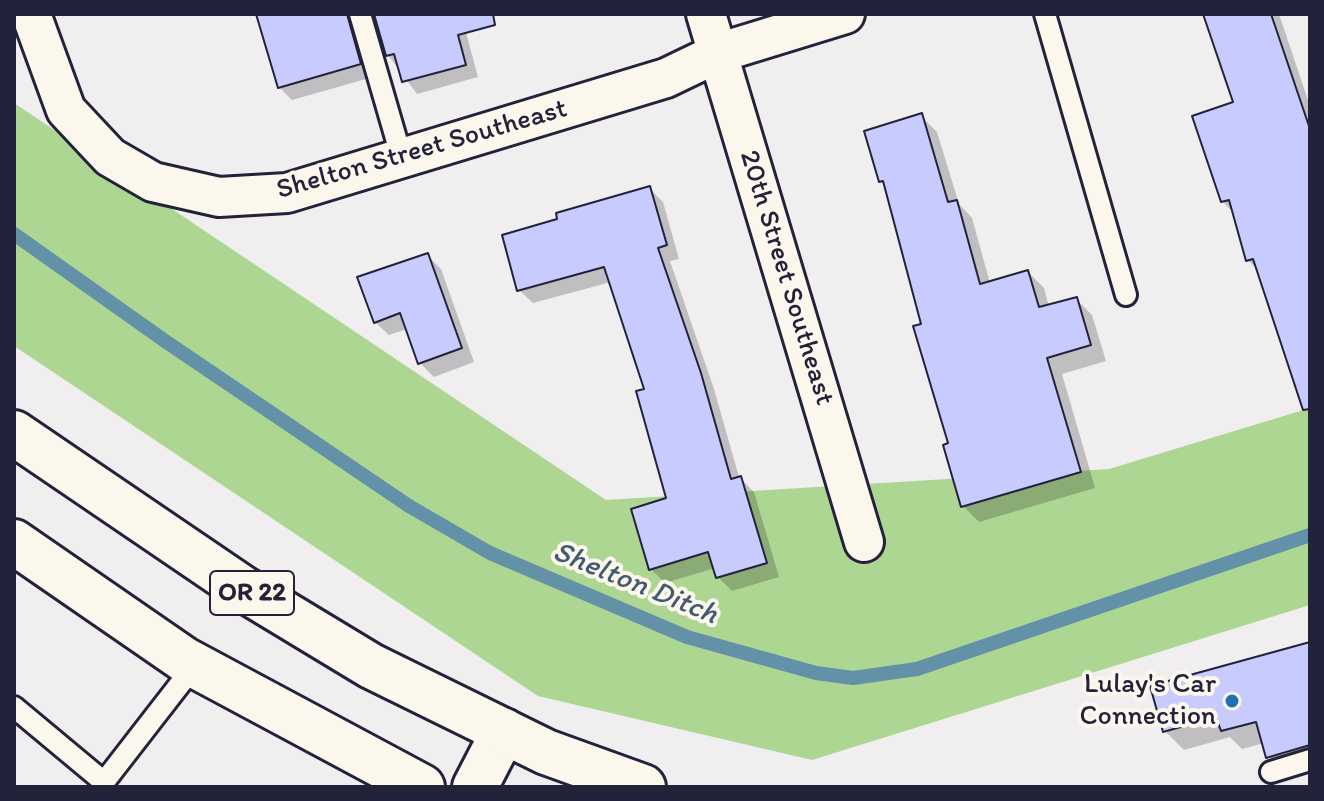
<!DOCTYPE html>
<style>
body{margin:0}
#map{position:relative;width:1324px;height:801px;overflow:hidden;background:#f1eef0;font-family:Itim,sans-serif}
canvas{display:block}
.frame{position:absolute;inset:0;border:16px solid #22223b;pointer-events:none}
</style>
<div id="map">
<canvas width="1324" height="801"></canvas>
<div class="frame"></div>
</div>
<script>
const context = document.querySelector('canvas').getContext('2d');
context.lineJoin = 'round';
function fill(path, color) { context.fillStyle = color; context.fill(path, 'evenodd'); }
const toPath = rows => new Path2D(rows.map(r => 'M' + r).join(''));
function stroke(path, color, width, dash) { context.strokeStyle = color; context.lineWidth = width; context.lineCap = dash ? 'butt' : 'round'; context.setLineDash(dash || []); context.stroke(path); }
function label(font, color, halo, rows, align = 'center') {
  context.font = font + ' Itim,sans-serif'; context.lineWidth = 8; context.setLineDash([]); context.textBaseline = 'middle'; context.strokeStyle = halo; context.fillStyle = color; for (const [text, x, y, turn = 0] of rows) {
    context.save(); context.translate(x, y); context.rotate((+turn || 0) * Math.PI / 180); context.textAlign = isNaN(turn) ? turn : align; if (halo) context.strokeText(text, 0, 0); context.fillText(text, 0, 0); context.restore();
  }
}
fill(toPath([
 [14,103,606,500,1109,469,1310,408,1310,605,812,760,538,696,14,346]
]), '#add693');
fill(toPath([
 [258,14,370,14,373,77,292,100,279,87],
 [376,14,461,14,478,77,417,94,388,55],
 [1205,14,1279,14,1310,106,1310,380,1259,271,1248,260,1234,213,1222,201,1236,104],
 [921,116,937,132,959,204,972,218,990,283,1028,272,1044,288,1049,307,1076,299,1092,315,1106,361,1062,374,1095,488,979,522,963,506,924,325,886,186,881,181],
 [649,188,663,202,679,259,670,261,714,389,739,477,754,492,779,577,732,591,718,577,715,568,665,583,651,569,669,500,646,391,611,282,533,303,519,290,560,220],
 [427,255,441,269,474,362,434,377,420,363,407,329,389,335,375,322],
 [1310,645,1310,767,1286,773,1267,754,1264,743,1242,749,1230,737,1184,750,1165,731]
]), '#0003');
stroke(toPath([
 [14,234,165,341,409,506,490,553,687,637,816,673,853,678,917,669,1310,535]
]), '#6391a8', 14);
const building = toPath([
 [256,14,347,14,361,64,278,88,256,14],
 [374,14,493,14,495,25,458,35,466,65,402,82,394,54,386,56,374,14],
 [1203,14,1271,14,1310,129,1310,409,1303,410,1253,259,1246,261,1229,200,1221,202,1192,116,1233,102,1203,14],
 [922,113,948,202,957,200,980,284,1028,270,1039,307,1077,297,1091,345,1047,358,1081,472,961,507,943,445,948,443,913,326,921,324,883,181,879,182,864,131,922,113],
 [650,186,667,245,658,248,701,373,731,479,741,476,767,563,716,578,708,552,649,570,631,509,666,498,636,391,644,389,604,267,517,291,502,235,557,219,556,213,650,186],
 [428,253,462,348,418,364,400,313,374,323,357,277,428,253],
 [1310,642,1310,745,1266,758,1256,722,1221,731,1216,717,1163,732,1150,686,1310,642]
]);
fill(building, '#c7cbfe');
stroke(building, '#22223b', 2);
const service = toPath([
 [360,14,402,159],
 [1045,14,1126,295],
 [14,707,104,782,194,666],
 [1271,772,1310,760]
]);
const minor = toPath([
 [31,14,66,110,110,157,153,182,219,197,287,193,666,78,718,53,845,14],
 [706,14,864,542]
]);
const tertiary = toPath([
 [475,787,504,731]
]);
const trunk = toPath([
 [14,433,242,588,371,666,546,752,643,787],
 [14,542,185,660,422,787]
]);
stroke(service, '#22223b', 26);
stroke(minor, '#22223b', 44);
stroke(tertiary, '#22223b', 50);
stroke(trunk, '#22223b', 50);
stroke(service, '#fbf7ec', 20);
stroke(minor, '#fbf7ec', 38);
stroke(tertiary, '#fbf7ec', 44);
stroke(trunk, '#fbf7ec', 44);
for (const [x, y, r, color] of [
 [1232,701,8,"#1f6fb2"]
]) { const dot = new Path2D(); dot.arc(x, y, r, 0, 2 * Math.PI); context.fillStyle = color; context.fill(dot); stroke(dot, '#fbf7ec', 3); }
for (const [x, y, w] of [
 [252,593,84]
]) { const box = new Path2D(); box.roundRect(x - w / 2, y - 22, w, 44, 6); context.fillStyle = '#fbf7ec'; context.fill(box); stroke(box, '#22223b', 2); }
label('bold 26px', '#22223b', null, [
 ["OR 22",252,593]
]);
label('28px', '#22223b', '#fbf7ec', [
 ["Shelton Street Southeast",422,150,-16],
 ["20th Street Southeast",786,278,73]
]);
label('28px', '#22223b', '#fbf7ec', [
 ["Lulay's Car",1216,685],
 ["Connection",1216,717]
], 'right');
label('italic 30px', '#435a71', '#fbf7ec', [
 ["Shelton Ditch",635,584,22]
]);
</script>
